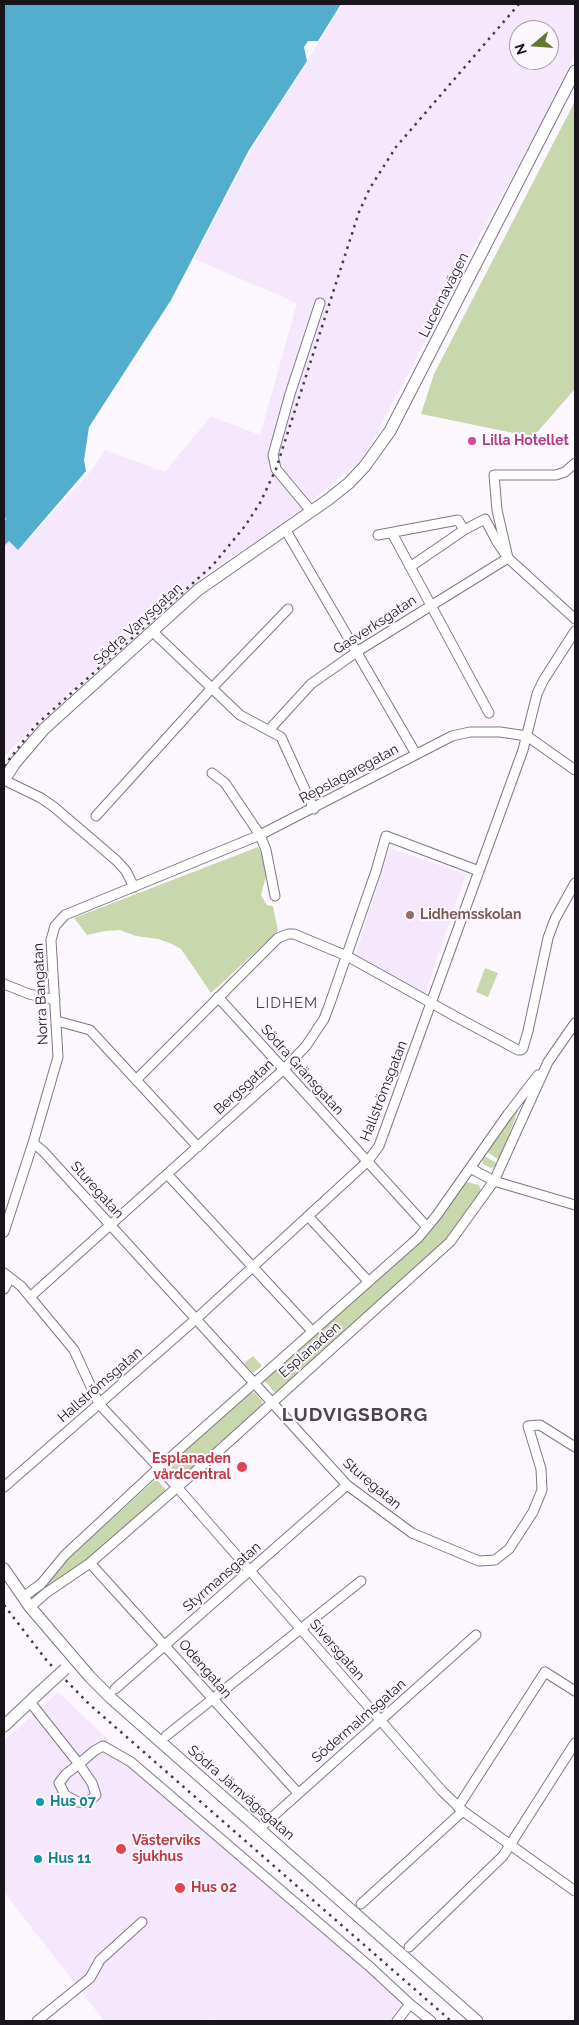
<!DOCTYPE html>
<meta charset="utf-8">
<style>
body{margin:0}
#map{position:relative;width:579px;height:2025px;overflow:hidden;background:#fcf7ff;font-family:Raleway,sans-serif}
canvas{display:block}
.frame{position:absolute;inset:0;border:5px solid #1a151c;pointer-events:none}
.north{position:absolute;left:509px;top:20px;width:50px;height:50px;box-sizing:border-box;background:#fcf7ff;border:1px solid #a29da4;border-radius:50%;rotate:252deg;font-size:14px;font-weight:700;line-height:20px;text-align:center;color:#1a151c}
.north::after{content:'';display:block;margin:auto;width:18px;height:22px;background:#647828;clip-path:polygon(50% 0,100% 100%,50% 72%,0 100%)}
</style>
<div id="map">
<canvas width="579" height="2025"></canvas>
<div class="frame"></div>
<div class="north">N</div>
</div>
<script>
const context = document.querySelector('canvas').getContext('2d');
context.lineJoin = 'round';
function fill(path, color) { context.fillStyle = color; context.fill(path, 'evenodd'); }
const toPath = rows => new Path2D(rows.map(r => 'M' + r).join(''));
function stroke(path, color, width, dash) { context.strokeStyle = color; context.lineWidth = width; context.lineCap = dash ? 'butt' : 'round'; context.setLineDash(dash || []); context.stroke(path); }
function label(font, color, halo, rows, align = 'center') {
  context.font = font + ' Raleway,sans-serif'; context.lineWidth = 4; context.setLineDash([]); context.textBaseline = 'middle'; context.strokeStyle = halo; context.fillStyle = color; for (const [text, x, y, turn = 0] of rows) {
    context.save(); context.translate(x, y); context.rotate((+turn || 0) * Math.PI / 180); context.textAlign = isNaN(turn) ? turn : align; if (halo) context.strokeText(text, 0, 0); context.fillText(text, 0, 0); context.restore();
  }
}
fill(toPath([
 [343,4,575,4,575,55,547,112,482,232,364,458,286,522,206,574,40,719,4,757,4,513,29,538,90,472,105,450,165,472,211,416,260,435,297,303,194,259,250,152],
 [519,30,549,30,549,60,519,60],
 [389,848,466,874,425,994,355,956],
 [58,1692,108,1739,413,2002,399,2021,212,2021,208,2019,207,2021,104,2021,4,1892,4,1741]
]), '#f6e8fc');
fill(toPath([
 [575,101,575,389,533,437,421,414,434,374],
 [258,847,262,855,266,876,261,895,267,905,273,906,278,931,211,993,181,949,172,944,158,939,136,936,120,930,105,931,87,935,74,918],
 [485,968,498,973,488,997,476,992],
 [515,1110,518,1111,499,1160,486,1151],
 [483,1155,498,1164,496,1167,491,1168,483,1164,482,1159],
 [467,1182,479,1185,482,1193,453,1234,277,1394,274,1392,264,1380,376,1279,463,1185],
 [253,1356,262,1366,253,1373,244,1363],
 [249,1392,255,1393,262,1401,263,1407,187,1474,178,1475,172,1470,169,1464],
 [156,1479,166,1490,78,1568,43,1592,41,1589,70,1557]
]), '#c9d7ac');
fill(toPath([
 [4,4,341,4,318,41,308,41,304,47,307,61,249,150,171,300,89,427,84,460,86,471,18,550,9,541,4,546,4,522,6,519,4,516]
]), '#53adcc');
const minor = toPath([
 [575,463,565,472,556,475,494,475,497,510,508,558,575,619],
 [311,511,276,469,273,455,290,394,320,303],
 [285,529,416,754],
 [392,533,489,713],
 [410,567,464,530],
 [152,631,240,715,281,737,314,809],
 [269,730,311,684,358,651,508,558,497,542,485,519,464,530,458,520,378,535],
 [212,773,225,783,260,835,266,850,275,896],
 [4,780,41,798,54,807,117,861,126,871,134,887],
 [96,816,211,689,288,609],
 [4,984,29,994,55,1000],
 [218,997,427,1227],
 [57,1021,90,1030,198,1147],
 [136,1080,278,938,288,934,294,934,347,956,460,1019,518,1050,521,1050,523,1048,528,1031,548,938,555,919,575,883],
 [33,1143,43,1151,347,1485,412,1533,479,1561,495,1560,509,1549,533,1512,542,1490,541,1469,528,1426,540,1425,575,1447],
 [470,1168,494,1181,575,1205],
 [167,1174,312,1331],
 [308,1216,368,1281],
 [4,1232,33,1143,58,1057,51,940,55,926,65,915,260,835,452,736,470,732,500,732,527,736,575,770],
 [4,1273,21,1286,74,1350,99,1404,177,1487,442,1791,463,1811,575,1891],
 [4,1289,10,1278],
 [30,1297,283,1070,306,1046,324,1019,329,1006,376,871,386,836,479,871],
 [4,1487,196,1319,368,1161,379,1146,523,750,537,694,543,681,575,631],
 [90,1563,298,1793],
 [23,1597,41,1584,65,1555,164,1463,418,1238,437,1215,508,1114,538,1075],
 [30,1607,46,1593,90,1563,212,1457,450,1242,494,1181,548,1062,575,1023],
 [115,1689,347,1485],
 [30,1702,79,1764,92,1783,96,1795,88,1802,78,1802,65,1795,59,1783,66,1774,79,1764,94,1751,103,1746,131,1762,369,1966,410,2004,397,2021],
 [166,1736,361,1581],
 [458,1807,545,1672,575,1691],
 [260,1828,476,1635],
 [361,1904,463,1811],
 [409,1947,503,1856,575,1743],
 [410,2004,431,2021],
 [37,2021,90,1978,100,1960,142,1922]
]);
const tertiary = toPath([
 [4,780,15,763,44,729,198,590,329,499,349,483,365,466,390,431,575,71],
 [4,1569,30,1607,90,1677,112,1699,477,2021],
 [4,1726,40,1692]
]);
stroke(minor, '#807585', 11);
stroke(tertiary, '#807585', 13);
stroke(minor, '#fff', 9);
stroke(tertiary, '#fff', 11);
stroke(toPath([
 [4,766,36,725,213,565,245,526,260,503,276,469,359,212,370,188,396,147,519,4],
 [4,1605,47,1661,89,1704,451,2021]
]), '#413c43', 2.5, [2.5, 5]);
const tertiaryBridge = toPath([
 [40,1692,65,1669]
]);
stroke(tertiaryBridge, '#807585', 13, []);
stroke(tertiaryBridge, '#fff', 11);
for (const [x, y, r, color] of [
 [472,441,5,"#d1479c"],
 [410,915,5,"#8d6e63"],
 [242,1467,6,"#e0444e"],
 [40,1802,5,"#0f9aa8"],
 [121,1849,6,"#e0444e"],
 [38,1859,5,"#0f9aa8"],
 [180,1888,6,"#e0444e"]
]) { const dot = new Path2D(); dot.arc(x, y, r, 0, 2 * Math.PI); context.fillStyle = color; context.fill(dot); stroke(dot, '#fcf7ff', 2); }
label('14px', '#1a151c', '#fcf7ff', [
 ["Lucernavägen",444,295,-63],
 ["Södra Varvsgatan",138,624,-42],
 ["Gasverksgatan",375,625,-33],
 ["Repslagaregatan",349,774,-28],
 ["Norra Bangatan",41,994,-93],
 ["Södra Gränsgatan",302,1070,48],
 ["Bergsgatan",244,1087,-42],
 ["Hallströmsgatan",384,1091,-69],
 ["Sturegatan",97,1190,48],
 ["Esplanaden",310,1350,-41],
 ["Hallströmsgatan",100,1385,-41],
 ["Sturegatan",372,1484,40],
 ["Styrmansgatan",222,1577,-41],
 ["Siversgatan",337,1650,49],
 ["Odengatan",205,1669,49],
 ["Södermalmsgatan",359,1721,-41],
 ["Södra Järnvägsgatan",241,1793,41]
]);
label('bold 14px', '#b23c85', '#fcf7ff', [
 ["Lilla Hotellet",482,441]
], 'left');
label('bold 14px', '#785e54', '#fcf7ff', [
 ["Lidhemsskolan",420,915]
], 'left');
label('bold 14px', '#be3a42', '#fcf7ff', [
 ["Esplanaden",231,1459,"right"],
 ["vårdcentral",231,1475,"right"],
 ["Västerviks",132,1841],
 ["sjukhus",132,1857],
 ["Hus 02",191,1888]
], 'left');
label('bold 14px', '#0d838f', '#fcf7ff', [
 ["Hus 07",50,1802],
 ["Hus 11",48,1859]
], 'left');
context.letterSpacing = '1px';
label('15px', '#4d4251', '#fcf7ff', [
 ["LIDHEM",287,1003]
]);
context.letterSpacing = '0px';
context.letterSpacing = '1px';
label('bold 19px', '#4d4251', '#fcf7ff', [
 ["LUDVIGSBORG",355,1415]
]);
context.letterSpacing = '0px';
</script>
